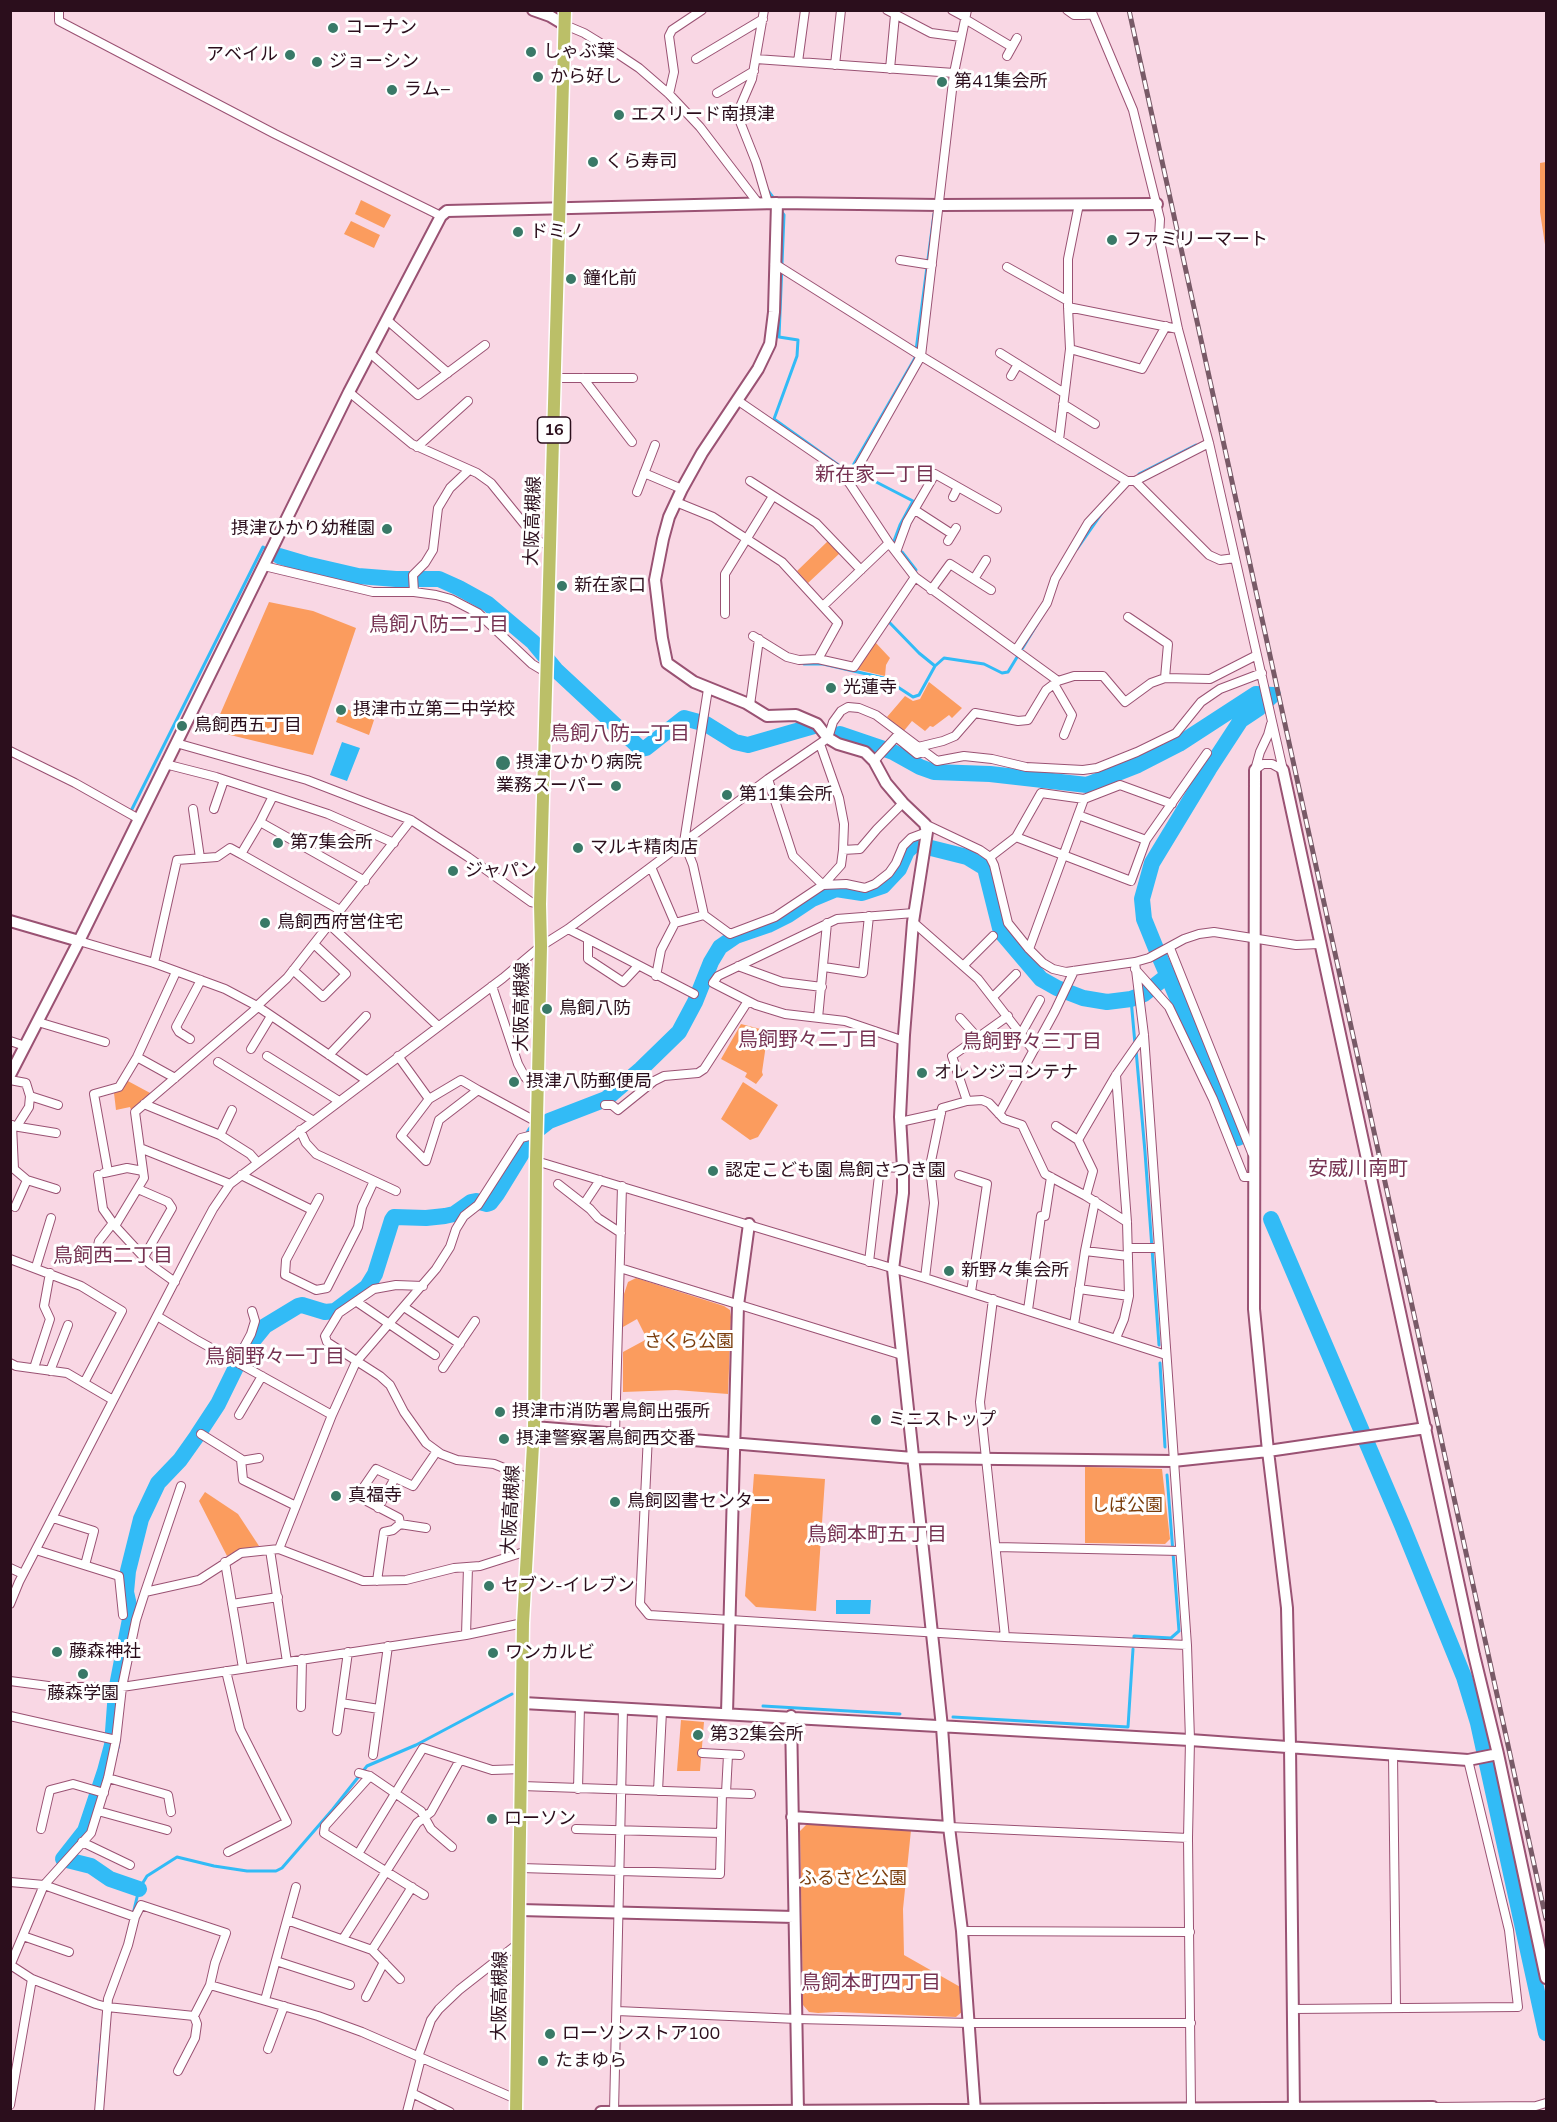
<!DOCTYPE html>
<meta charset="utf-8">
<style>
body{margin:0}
#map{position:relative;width:1557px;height:2122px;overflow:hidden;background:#f9d7e4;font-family:Mulish,sans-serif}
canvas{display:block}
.frame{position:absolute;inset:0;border:12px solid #2b0e1c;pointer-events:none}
</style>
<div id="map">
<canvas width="1557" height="2122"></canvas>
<div class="frame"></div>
</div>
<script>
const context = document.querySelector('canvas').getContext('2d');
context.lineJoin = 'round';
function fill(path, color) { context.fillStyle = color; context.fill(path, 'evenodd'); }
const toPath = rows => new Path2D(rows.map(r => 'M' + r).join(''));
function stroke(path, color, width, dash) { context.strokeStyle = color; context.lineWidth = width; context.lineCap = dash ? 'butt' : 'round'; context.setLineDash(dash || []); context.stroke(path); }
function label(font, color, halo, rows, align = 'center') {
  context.font = font + ' Mulish,"Noto Sans JP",sans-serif'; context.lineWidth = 6; context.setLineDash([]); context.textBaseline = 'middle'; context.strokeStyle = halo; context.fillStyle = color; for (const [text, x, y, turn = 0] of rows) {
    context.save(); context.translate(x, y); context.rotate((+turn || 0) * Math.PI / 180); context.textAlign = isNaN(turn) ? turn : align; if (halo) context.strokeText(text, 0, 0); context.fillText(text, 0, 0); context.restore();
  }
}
fill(toPath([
 [1546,162,1546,251,1540,212,1540,163],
 [361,200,391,215,384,228,355,214],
 [351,221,380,235,374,248,344,234],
 [828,541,840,553,808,583,797,571],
 [269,602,313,611,356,628,313,755,226,734,218,719],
 [875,642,890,658,886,665,885,676,855,669],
 [929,682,962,708,952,718,949,715,933,727,930,726,925,731,912,721,903,732,887,717,905,696,913,701,920,699],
 [342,707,374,720,369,735,336,722],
 [741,1024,768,1031,762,1072,763,1075,756,1084,745,1077,747,1073,721,1059],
 [126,1080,152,1094,137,1109,131,1110,130,1107,116,1110,114,1093,121,1091],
 [743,1082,778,1105,758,1137,750,1140,721,1119],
 [636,1278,724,1306,730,1310,731,1317,728,1394,676,1390,623,1392,623,1352,647,1339,637,1319,623,1327,624,1294,628,1282],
 [1085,1467,1162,1469,1170,1539,1165,1544,1085,1543],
 [754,1474,825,1479,816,1611,756,1607,745,1596],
 [205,1492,238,1514,259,1546,238,1550,227,1556,199,1501],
 [681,1720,704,1722,700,1771,677,1771],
 [818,1824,911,1830,903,1909,904,1955,962,1988,964,2010,956,2017,836,2012,818,2013,809,2012,803,2005,800,1831,806,1825]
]), '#fb9c5e');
fill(toPath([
 [342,742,360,748,347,781,330,775],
 [836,1600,871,1600,870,1614,836,1614]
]), '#32bbf6');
stroke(toPath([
 [766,188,775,200],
 [781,211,784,215,779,337,798,340,797,356,774,419,844,469,851,469,913,501,900,525,894,541],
 [851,469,915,358,934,214],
 [1139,474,1196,445],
 [1077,549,1102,513],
 [902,552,916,570],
 [889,620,888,621,919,653,935,666],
 [804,664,823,664,884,678,913,697,919,695,935,666,944,658,984,664,1002,673,1008,672,1050,603],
 [131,811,263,547,279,556],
 [1131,999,1135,1044],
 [1136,1050,1145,1152,1159,1345],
 [1160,1363,1165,1447],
 [1134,1638,1134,1636,1171,1638,1179,1631,1167,1475],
 [763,1706,900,1714],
 [953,1717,1128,1727,1133,1649],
 [133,1914,139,1889,147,1876,177,1857,214,1866,247,1871,276,1871,282,1868,333,1809,367,1766,416,1745,512,1694],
 [98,2080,101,2044]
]), '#32bbf6', 3);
stroke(toPath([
 [279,556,306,564,358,576,396,579,439,579,459,588,488,604,533,642,556,670,641,749,646,748,684,718,706,724,735,742,748,745,814,726],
 [840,734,893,752,920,767,934,772,990,774,1087,785,1138,765,1179,744,1256,694,1273,695],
 [1238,1138,1157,951,1144,919,1142,899,1152,863,1209,769,1241,720,1259,708,1273,695],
 [1271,1219,1402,1525,1464,1677,1478,1723,1546,2033],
 [139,1889,110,1879,91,1866,63,1859,85,1831,105,1771,112,1745,116,1691,131,1614,126,1592,128,1571,141,1519,158,1483,180,1460,197,1436,218,1404,243,1353,265,1326,298,1306,302,1305,325,1312,335,1311,367,1287,375,1274,392,1220,394,1217,426,1218,445,1216,454,1214,471,1202,476,1201,487,1204,490,1203,497,1194,535,1132,549,1121,606,1099,641,1069,679,1032,695,1002,711,962,720,947,736,936,768,925,788,915,812,899,836,889,862,893,883,886,899,869,907,851,915,844,967,857,985,868,1001,932,1041,979,1057,988,1083,998,1107,1002,1131,999,1144,994,1167,976]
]), '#32bbf6', 16);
const street = toPath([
 [59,10,59,21,80,32,275,134,441,216],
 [764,10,752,79,737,114,756,162,768,203],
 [887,10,931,33,961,37],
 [952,10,965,17],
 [1067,10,1074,15,1084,15,1092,14],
 [1091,10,1133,110,1160,219,1159,237,1178,329,1209,443,1283,770],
 [965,19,1012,47],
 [565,25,584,33,615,52,639,68,669,94,700,127,758,203],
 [1007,56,1017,38],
 [696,59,763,19],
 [756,59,954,73],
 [798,62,805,10],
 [835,65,841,10],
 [890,69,895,15],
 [717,93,754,71],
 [669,94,674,72,669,36,672,30,702,10],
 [900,260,932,265],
 [775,264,921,356,1127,481,1135,481,1209,443],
 [1007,267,1068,301],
 [1068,307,1178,329],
 [387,320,448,373],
 [1070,349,1142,369,1166,326],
 [370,353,418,395,485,345],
 [1000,353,1064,393],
 [1011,376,1018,364],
 [555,378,633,378],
 [583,378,632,442],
 [349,392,412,444,477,473,491,483,538,541,550,546],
 [737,400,842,472,889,543,915,577,1058,681,1074,676,1103,676,1125,702,1151,683,1165,678,1210,679,1257,655],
 [1063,404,1095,424],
 [1059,440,1070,349,1068,307,1068,259,1079,204],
 [417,447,468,401],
 [644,473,682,489],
 [750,481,816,523,861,570],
 [1135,481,1209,555,1220,560,1235,558],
 [849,483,921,356,954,73,967,10],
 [637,492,655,445],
 [953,497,958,487],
 [676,502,713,517,782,562,838,623,818,659],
 [915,510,952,534],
 [948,541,956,528],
 [896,552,907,522,935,474,997,509],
 [264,566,373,592,414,592,436,595,451,599,478,613,532,664,547,673],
 [974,579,986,560],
 [931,590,950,564,991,590],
 [414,592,413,575,425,563,433,550,438,508,450,488,469,470],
 [823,606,889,543],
 [725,614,725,574,773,496],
 [1128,617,1168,644,1165,678],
 [753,636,787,657,799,660,818,659,854,667,915,577],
 [1016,650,1047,603,1055,579,1088,523,1127,481],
 [1054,684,1072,715,1064,735],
 [708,689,684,842,693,865,704,915,730,934,775,917,823,885,841,865,843,850,844,824,839,798,820,744],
 [750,705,759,639],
 [176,743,307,780,411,820],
 [918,747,943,741,955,736,975,713,1018,721,1028,720,1046,690,1058,681],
 [10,751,75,783,139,819],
 [874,761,896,737,917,754,924,752],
 [165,764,216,777,328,814,394,843],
 [1256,769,1263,764,1272,764,1283,770],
 [1255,770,1260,752,1268,735,1271,724],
 [768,779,793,856,823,885,846,884,865,888,875,884,889,873,896,863,903,846,911,838,927,832],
 [193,809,200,858],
 [214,809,224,780],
 [1078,815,1146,840],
 [260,822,273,796],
 [925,824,980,850,990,857,994,865,1008,923,1029,949,1043,963,1053,969,1066,972,1135,962,1149,958,1184,939,1199,934,1214,932,1296,945,1319,944],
 [1016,837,1131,881,1146,840,1207,753],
 [843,850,860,849,877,829,903,803],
 [990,857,1016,837,1041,793,1084,799,1120,785,1172,804],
 [651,867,675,923],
 [340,910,241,854,260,822,365,881],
 [913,922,978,979,1033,1050],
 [329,924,438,1026],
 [568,929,588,939,588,959,623,982,638,966],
 [588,939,694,994],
 [79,941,154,963,225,989,257,1006,366,1080],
 [1170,948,1252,1153],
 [1029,949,1084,799],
 [1135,962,1144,1035,1187,1645,1190,1740,1188,1838,1191,2107],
 [154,963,177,860,217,857,230,848,241,854],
 [738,966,782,982,822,987],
 [963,966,993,936],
 [824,967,863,973,869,916],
 [1135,969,1169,1007,1213,1099,1244,1177,1255,1177],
 [293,970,323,997,346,974,314,944],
 [656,976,661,950,675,923,704,915],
 [492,986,518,1064,525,1077,537,1090],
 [993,997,1016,974],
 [257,1006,287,978,411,820,468,857,531,902,540,904],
 [1008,1016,952,1056,967,1101,982,1100,989,1103,1004,1119,1022,1125,1045,1174,1086,1196,1127,1222],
 [818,1018,827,923],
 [960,1018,978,1038],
 [38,1022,105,1042],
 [1021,1034,1040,1000],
 [190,1039,179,1032,176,1027,201,980],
 [10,1041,25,1046],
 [904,1041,845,1021,785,1014,756,1005,713,983,718,976,837,919,914,913],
 [251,1049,271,1016],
 [329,1055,366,1016],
 [267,1056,339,1101],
 [398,1056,429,1099],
 [137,1057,175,1078],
 [218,1062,312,1120],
 [1116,1075,1127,1222,1129,1296,1124,1319,1116,1338],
 [10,1080,26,1083,30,1096,29,1107,17,1126],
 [478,1090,439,1120,426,1161,401,1136,429,1099,461,1080,478,1090,537,1122],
 [30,1096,58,1105],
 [144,1104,220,1135,250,1154,257,1162],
 [605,1105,612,1105,618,1110,654,1081,664,1076,698,1073,704,1069,748,1001],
 [999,1114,1055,1011,1074,971],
 [900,1122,941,1113],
 [12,1125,14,1169,27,1180,56,1189],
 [13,1126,56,1133],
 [1056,1126,1078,1140,1093,1171,1086,1196],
 [300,1130,306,1143,316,1154,396,1191],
 [220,1135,232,1110],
 [1078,1140,1116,1075,1144,1035],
 [140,1148,230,1184],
 [536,1161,925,1278,1166,1355],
 [108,1172,94,1094,119,1087,137,1057,176,972],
 [104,1173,127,1168,143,1171],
 [98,1175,103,1209,115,1226,150,1264,175,1282],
 [241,1175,312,1210],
 [959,1175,987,1184,971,1292],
 [558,1184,590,1209,598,1218,621,1233],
 [138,1189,168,1202,172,1208,144,1257],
 [319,1198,286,1260,285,1275,316,1290,327,1288,358,1227,362,1207,374,1181],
 [584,1204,600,1180],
 [15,1207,27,1180],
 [115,1226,144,1178,135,1112,258,1007],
 [1129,1248,1158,1248],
 [1085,1251,1128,1256],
 [96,1254,99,1241,113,1223],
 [10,1259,81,1286,122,1311,84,1383],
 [869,1262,880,1167,903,1168],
 [36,1267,51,1218],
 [620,1268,902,1355],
 [925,1278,934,1203,930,1166,942,1108,967,1101],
 [423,1286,396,1285,374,1289,339,1313,325,1336,327,1342,380,1376,390,1385,404,1412,426,1443,441,1454,457,1460,494,1464,531,1479],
 [1079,1289,1129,1296],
 [993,1299,980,1402,1005,1637],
 [357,1302,435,1355],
 [404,1307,460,1344],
 [1028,1310,1041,1216,1045,1216,1051,1177],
 [157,1316,195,1339,332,1415],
 [1074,1325,1085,1251,1095,1201],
 [236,1362,251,1334,255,1321,252,1311],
 [10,1363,16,1366,67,1373,113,1400],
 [34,1368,50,1319,44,1306,50,1273],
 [443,1368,475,1321],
 [50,1371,68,1325],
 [239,1415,262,1376],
 [615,1433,622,1186],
 [201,1434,241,1459,243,1480,296,1506],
 [648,1435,640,1604,649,1615,1005,1637,1187,1645],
 [241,1461,259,1458],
 [363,1488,376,1469,413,1486,437,1451],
 [359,1497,399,1518,400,1524],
 [378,1508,395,1478],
 [53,1518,94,1531,85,1565],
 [996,1547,1180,1551],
 [279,1549,363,1581,406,1580,454,1568,480,1566,527,1551],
 [36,1550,119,1576,123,1615],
 [270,1550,287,1662],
 [225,1562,243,1668],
 [10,1568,23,1574],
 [377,1581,384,1532,393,1530,400,1524,426,1528],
 [145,1592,181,1486],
 [10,1604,19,1582,192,1248,213,1209,230,1184,503,978,541,946,568,929,651,867,768,779,828,738,833,722,841,711,848,707,859,708,876,715,937,761,964,756,992,759,1026,767,1083,770,1097,768,1137,752,1176,733,1201,702,1220,689,1262,673],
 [232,1604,278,1597],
 [466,1635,468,1567],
 [226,1671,240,1729,287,1822,228,1852],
 [10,1681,56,1687,122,1687,466,1635,523,1623],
 [341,1703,379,1709],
 [301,1707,302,1659],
 [10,1716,116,1740],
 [337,1731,348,1652],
 [702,1753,740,1755],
 [1393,1754,1396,2008],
 [373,1755,388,1646],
 [359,1773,370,1776,421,1811,431,1829,452,1847],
 [370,1776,325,1826,324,1833,424,1895],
 [108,1778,168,1795,171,1812],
 [522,1786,751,1794],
 [578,1789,580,1706],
 [658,1791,662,1711],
 [726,1793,728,1755],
 [98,1811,167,1830],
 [949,1827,1188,1838],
 [41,1829,50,1790,73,1784,104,1793],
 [576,1829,721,1833],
 [82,1842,130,1865],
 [358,1854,423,1748,492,1770,522,1769],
 [521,1868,720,1874,722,1793],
 [10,1882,44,1885,135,1917,128,1945,108,1999,99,2112],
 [287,1920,372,1950,400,1979],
 [962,1931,1190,1932],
 [23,1936,69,1952],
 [343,1939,417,1823,431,1812,460,1760],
 [372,1950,412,1887],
 [276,1961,350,1985],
 [10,1966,44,1885,91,1833,108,1778,116,1740,122,1687,136,1620,145,1592,199,1580,241,1553,279,1549,332,1415,356,1362,436,1269,450,1247,456,1229,464,1216,478,1205,521,1138,537,1134],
 [12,1966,32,1979,96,2004,107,2007,194,2016,210,1985,215,1963,226,1933,141,1905,135,1917],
 [210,1985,318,2016,362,2032,516,2099],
 [366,1997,384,1962],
 [265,2000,296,1887],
 [1293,2009,1518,2007,1509,1930,1468,1760],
 [617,2011,797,2019,970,2023,1191,2023],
 [268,2049,284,2006],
 [418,2057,431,2020,439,2009,459,1990,519,1943],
 [178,2071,195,2038,197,2024,194,2016],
 [412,2093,450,2112],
 [10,2105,32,1979],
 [1433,2110,1433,2107,1536,2106,1546,2103],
 [407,2112,421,2058],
 [614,2112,623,1708]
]);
const secondary = toPath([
 [533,10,550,16,565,25],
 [777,203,774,312,770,344,758,369,702,453,682,489,669,517,663,539,655,580,662,638,667,663,694,682,746,703,767,716,796,715,817,724,828,738,838,744,865,752,874,761,886,783,903,803,925,824,927,832,913,922,904,1035,900,1117,903,1168,903,1193,893,1269,942,1727,949,1827,962,1931,975,2112],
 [1255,770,1254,1309,1268,1451,1287,1608,1290,1746,1294,2112],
 [1283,770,1474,1655,1498,1754,1546,1978],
 [10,921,79,941],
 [10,1075,79,941,349,392,441,216,447,211,777,203,940,205,1157,204],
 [534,1427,913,1458,1173,1461,1268,1451,1426,1428],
 [523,1703,1190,1740,1468,1760,1498,1754],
 [727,1713,738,1305,749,1224],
 [791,1716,798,2112],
 [792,1817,949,1827],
 [520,1910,794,1917],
 [601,2112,1433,2107]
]);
const primary = toPath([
 [516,2112,523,1623,534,1427,536,1161,541,946,540,904,565,10]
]);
stroke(street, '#9a5273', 10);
stroke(secondary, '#9a5273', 14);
stroke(primary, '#fff', 15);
stroke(street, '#fff', 8);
stroke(secondary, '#fff', 10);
stroke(primary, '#bbbf68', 12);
const rail = toPath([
 [1129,10,1546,1919]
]);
stroke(rail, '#785a67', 5);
stroke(rail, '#fff', 3, [9]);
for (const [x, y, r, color] of [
 [333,28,6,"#397967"],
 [531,52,6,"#397967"],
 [290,55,6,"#397967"],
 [317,62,6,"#397967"],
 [538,77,6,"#397967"],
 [942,82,6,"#397967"],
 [392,90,6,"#397967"],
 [619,115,6,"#397967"],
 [593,162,6,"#397967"],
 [518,232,6,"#397967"],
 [1112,240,6,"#397967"],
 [571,279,6,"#397967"],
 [387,529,6,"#397967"],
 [562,586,6,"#397967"],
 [831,688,6,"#397967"],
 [341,710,6,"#397967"],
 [182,726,6,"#397967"],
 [503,763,8,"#397967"],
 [616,786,6,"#397967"],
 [727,795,6,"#397967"],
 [278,843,6,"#397967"],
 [578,848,6,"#397967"],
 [453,871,6,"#397967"],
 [265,923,6,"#397967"],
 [547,1009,6,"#397967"],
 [922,1073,6,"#397967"],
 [514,1082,6,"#397967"],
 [713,1171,6,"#397967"],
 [949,1271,6,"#397967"],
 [500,1412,6,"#397967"],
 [876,1420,6,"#397967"],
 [504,1439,6,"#397967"],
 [336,1496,6,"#397967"],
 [615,1502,6,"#397967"],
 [489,1586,6,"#397967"],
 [57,1652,6,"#397967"],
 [493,1653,6,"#397967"],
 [83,1674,6,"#397967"],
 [698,1735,6,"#397967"],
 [492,1819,6,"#397967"],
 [550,2034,6,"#397967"],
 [543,2061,6,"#397967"]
]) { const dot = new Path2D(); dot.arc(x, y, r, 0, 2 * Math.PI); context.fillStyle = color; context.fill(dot); stroke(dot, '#fff', 2); }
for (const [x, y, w] of [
 [554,430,33]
]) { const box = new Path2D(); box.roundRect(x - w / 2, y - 13, w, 26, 4.5); context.fillStyle = '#fff'; context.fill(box); stroke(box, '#2b0e1c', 1.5); }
label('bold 16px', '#2b0e1c', null, [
 ["16",554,430]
]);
label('18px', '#2b0e1c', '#fff', [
 ["コーナン",345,28],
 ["しゃぶ葉",543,52],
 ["アベイル",278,55,"right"],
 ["ジョーシン",329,62],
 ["から好し",550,77],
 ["第41集会所",954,82],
 ["ラム−",404,90],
 ["エスリード南摂津",631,115],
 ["くら寿司",605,162],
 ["ドミノ",530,232],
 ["ファミリーマート",1124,240],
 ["鐘化前",583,279],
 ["摂津ひかり幼稚園",375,529,"right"],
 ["新在家口",574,586],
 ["光蓮寺",843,688],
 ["摂津市立第二中学校",353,710],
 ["鳥飼西五丁目",194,726],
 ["摂津ひかり病院",516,763],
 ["業務スーパー",604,786,"right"],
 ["第11集会所",739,795],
 ["第7集会所",290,843],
 ["マルキ精肉店",590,848],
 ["ジャパン",465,871],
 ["鳥飼西府営住宅",277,923],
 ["鳥飼八防",559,1009],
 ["オレンジコンテナ",934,1073],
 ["摂津八防郵便局",526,1082],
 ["認定こども園 鳥飼さつき園",725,1171],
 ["新野々集会所",961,1271],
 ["摂津市消防署鳥飼出張所",512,1412],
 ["ミニストップ",888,1420],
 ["摂津警察署鳥飼西交番",516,1439],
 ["真福寺",348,1496],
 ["鳥飼図書センター",627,1502],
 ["セブン-イレブン",501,1586],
 ["藤森神社",69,1652],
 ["ワンカルビ",505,1653],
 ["藤森学園",83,1694,"center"],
 ["第32集会所",710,1735],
 ["ローソン",504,1819],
 ["ローソンストア100",562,2034],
 ["たまゆら",555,2061]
], 'left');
label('18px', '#2b0e1c', '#fff', [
 ["大阪高槻線",533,521,-88],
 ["大阪高槻線",522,1007,-89],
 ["大阪高槻線",511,1510,-87],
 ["大阪高槻線",500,1996,-89]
]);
label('18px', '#7a3d0c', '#fff', [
 ["さくら公園",689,1342],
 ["しば公園",1127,1506],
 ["ふるさと公園",853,1879]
]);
label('20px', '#763252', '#fff', [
 ["新在家一丁目",875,475],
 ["鳥飼八防二丁目",439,625],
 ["鳥飼八防一丁目",620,734],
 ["鳥飼野々二丁目",808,1040],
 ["鳥飼野々三丁目",1032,1042],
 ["安威川南町",1358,1169],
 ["鳥飼西二丁目",113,1256],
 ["鳥飼野々一丁目",275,1357],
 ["鳥飼本町五丁目",877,1535],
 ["鳥飼本町四丁目",871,1983]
]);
</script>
